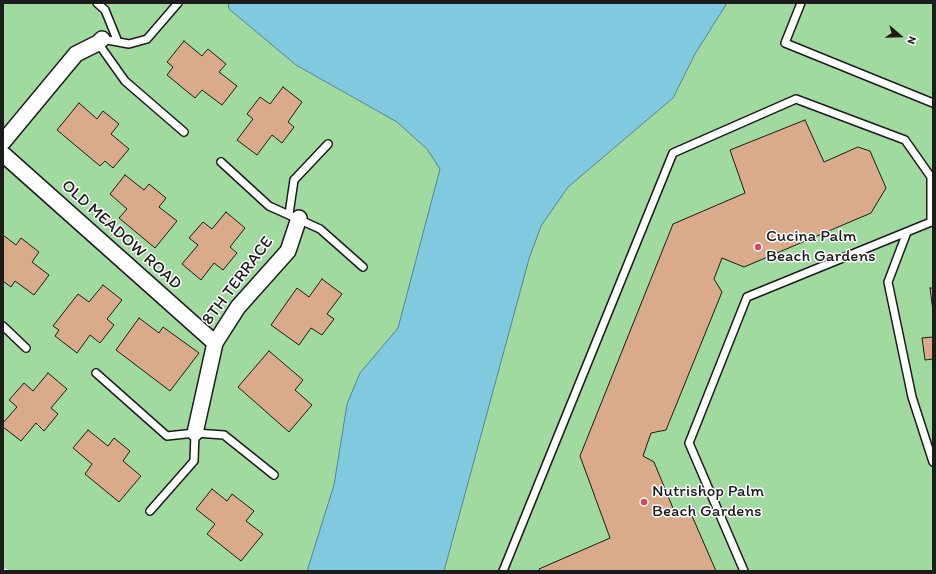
<!DOCTYPE html>
<style>
body{margin:0}
#map{position:relative;width:936px;height:574px;overflow:hidden;background:#fff;font-family:Itim,sans-serif}
canvas{display:block}
.frame{position:absolute;inset:0;border:4px solid #1c1c1c;pointer-events:none}
.north{position:absolute;left:880px;top:16px;width:40px;height:40px;-webkit-text-stroke:3px #fff;paint-order:stroke;rotate:110deg;font-size:11px;font-weight:700;line-height:16px;text-align:center;color:#1c1c1c}
.north::after{content:'';display:block;margin:auto;width:14px;height:18px;background:#1c1c1c;clip-path:polygon(50% 0,100% 100%,50% 72%,0 100%)}
</style>
<div id="map">
<canvas width="936" height="574"></canvas>
<div class="frame"></div>
<div class="north">N</div>
</div>
<script>
const context = document.querySelector('canvas').getContext('2d');
context.lineJoin = 'round';
function fill(path, color) { context.fillStyle = color; context.fill(path, 'evenodd'); }
const toPath = rows => new Path2D(rows.map(r => 'M' + r).join(''));
function stroke(path, color, width, dash) { context.strokeStyle = color; context.lineWidth = width; context.lineCap = dash ? 'butt' : 'round'; context.setLineDash(dash || []); context.stroke(path); }
function label(font, color, halo, rows, align = 'center') {
  context.font = font + ' Itim,sans-serif'; context.lineWidth = 3; context.setLineDash([]); context.textBaseline = 'middle'; context.strokeStyle = halo; context.fillStyle = color; for (const [text, x, y, turn = 0] of rows) {
    context.save(); context.translate(x, y); context.rotate((+turn || 0) * Math.PI / 180); context.textAlign = isNaN(turn) ? turn : align; if (halo) context.strokeText(text, 0, 0); context.fillText(text, 0, 0); context.restore();
  }
}
fill(toPath([
 [3,3,933,3,933,571,11,571,3,568]
]), '#a1da9f');
const water = toPath([
 [228,3,727,3,695,54,673,98,568,187,541,226,529,259,444,571,307,571,334,485,347,404,360,373,398,328,440,169,427,149,397,122,296,65,229,9,228,3]
]);
fill(water, '#80cae0');
stroke(water, '#588492', 1);
const building = toPath([
 [184,41,202,56,208,49,226,64,219,72,237,86,222,105,202,90,195,98,167,75,173,67,167,62,184,41],
 [283,87,302,102,288,122,294,127,282,143,272,135,257,155,237,140,253,119,247,114,260,97,270,104,283,87],
 [79,103,97,119,103,111,119,124,111,134,129,149,113,168,105,161,100,166,57,130,79,103],
 [805,120,824,162,858,147,870,151,886,188,871,213,744,267,722,258,714,279,722,292,666,430,651,433,643,456,654,462,675,513,689,509,716,571,540,571,539,569,610,538,580,456,673,224,745,193,730,150,805,120],
 [125,175,144,190,149,184,166,198,159,207,177,221,155,248,119,218,127,209,110,194,125,175],
 [226,212,245,228,230,247,237,253,223,270,214,263,201,280,182,264,198,245,189,238,203,222,212,229,226,212],
 [3,235,16,245,21,238,39,252,32,262,49,275,34,295,15,281,11,287,3,281,3,235],
 [322,279,342,294,327,314,334,319,322,335,311,328,299,345,271,325,297,288,309,297,322,279],
 [103,285,122,300,107,319,114,325,100,343,90,335,77,353,55,336,59,330,53,326,78,294,89,302,103,285],
 [930,288,933,288,933,311,930,288],
 [139,318,159,333,163,327,199,353,170,391,116,350,139,318],
 [933,337,933,359,925,360,922,338,933,337],
 [269,351,303,380,295,390,312,405,289,432,238,387,269,351],
 [48,373,67,389,51,408,58,414,44,431,36,423,21,441,3,427,3,423,17,407,9,400,24,383,33,391,48,373],
 [88,430,108,446,114,438,130,451,123,461,141,476,119,502,85,474,92,464,73,448,88,430],
 [212,489,227,501,232,494,254,511,246,521,263,534,241,561,207,534,215,524,196,509,212,489]
]);
fill(building, '#d9ab8a');
stroke(building, '#1c1c1c', 1);
const lane = toPath([
 [97,3,105,10,118,42],
 [801,3,785,43,933,103],
 [102,39,129,44,147,39,178,3],
 [98,43,125,81,184,132],
 [221,162,269,206,320,229,363,267],
 [289,214,294,180,328,144],
 [907,232,888,282,912,397,933,462],
 [3,326,26,348],
 [96,373,167,436,195,433,224,435,274,475],
 [150,511,194,461,195,433],
 [503,571,673,153,796,99,905,140,931,177,931,222,933,222],
 [744,571,689,443,747,297,931,222]
]);
const street = toPath([
 [3,142,76,54,98,43,102,39],
 [3,154,215,343],
 [195,433,215,343,238,307,288,251,299,218]
]);
stroke(lane, '#1c1c1c', 10);
stroke(street, '#1c1c1c', 18);
stroke(lane, '#fff', 7);
stroke(street, '#fff', 15);
for (const [x, y, r, color] of [
 [758,247,4,"#d1495b"],
 [644,502,4,"#d1495b"]
]) { const dot = new Path2D(); dot.arc(x, y, r, 0, 2 * Math.PI); context.fillStyle = color; context.fill(dot); stroke(dot, '#fff', 1.5); }
label('17px', '#1c1c1c', '#fff', [
 ["OLD MEADOW ROAD",121,235,42],
 ["8TH TERRACE",238,281,-53]
]);
label('17px', '#1c1c1c', '#fff', [
 ["Cucina Palm",766,237],
 ["Beach Gardens",766,257],
 ["Nutrishop Palm",652,492],
 ["Beach Gardens",652,512]
], 'left');
</script>
